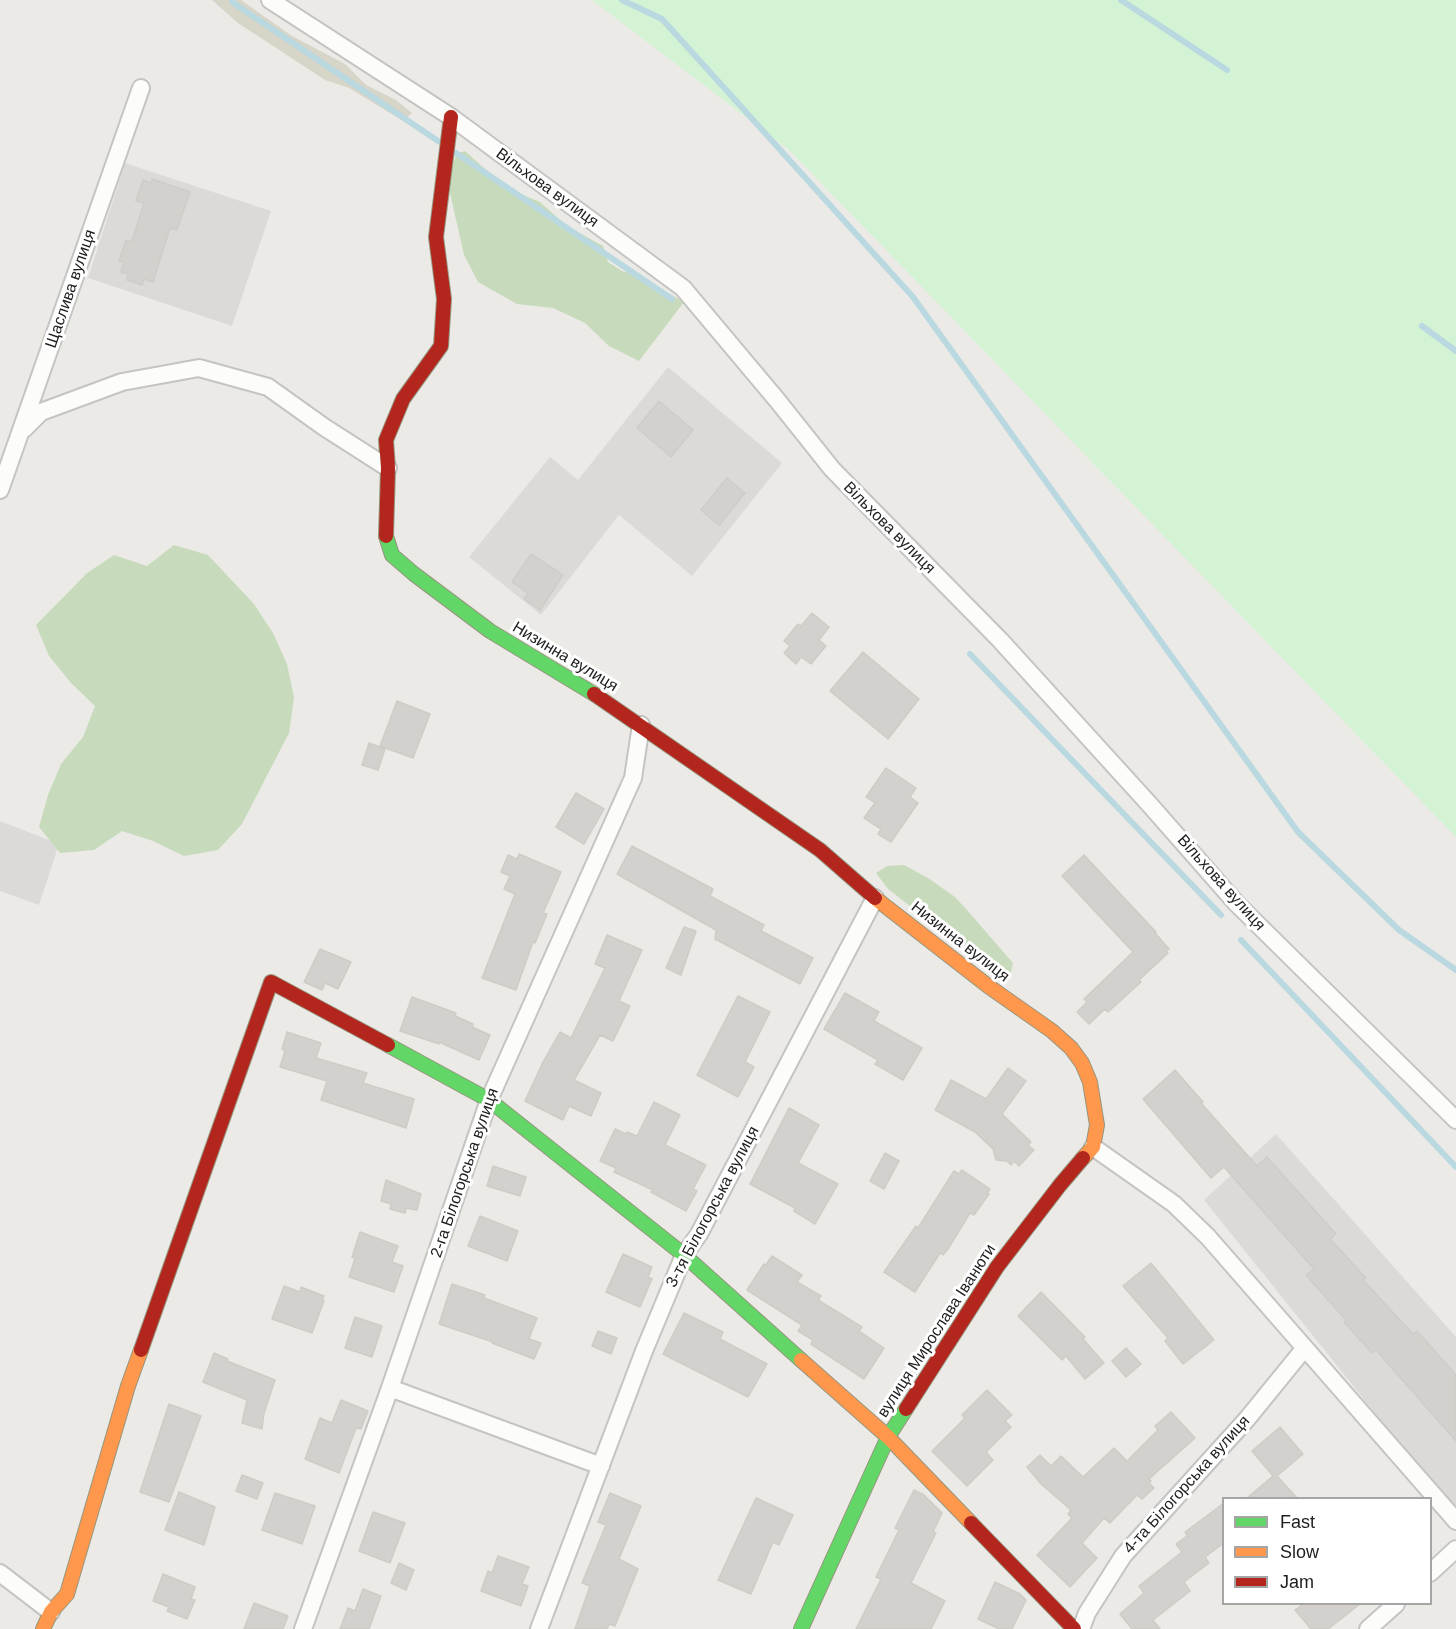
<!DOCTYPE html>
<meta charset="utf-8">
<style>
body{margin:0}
#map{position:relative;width:1456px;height:1629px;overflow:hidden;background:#eceae7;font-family:Arial,sans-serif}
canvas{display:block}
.legend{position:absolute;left:1222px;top:1497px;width:210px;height:108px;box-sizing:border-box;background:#fff;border:2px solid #a5a5a5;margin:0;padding:8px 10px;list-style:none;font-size:18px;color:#1e1e1e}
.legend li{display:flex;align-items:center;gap:12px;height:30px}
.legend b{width:30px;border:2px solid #a5a5a5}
</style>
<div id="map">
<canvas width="1456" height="1629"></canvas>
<ul class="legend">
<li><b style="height:8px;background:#63d668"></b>Fast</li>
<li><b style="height:8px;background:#ff974d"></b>Slow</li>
<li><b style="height:8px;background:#b3261e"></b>Jam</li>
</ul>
</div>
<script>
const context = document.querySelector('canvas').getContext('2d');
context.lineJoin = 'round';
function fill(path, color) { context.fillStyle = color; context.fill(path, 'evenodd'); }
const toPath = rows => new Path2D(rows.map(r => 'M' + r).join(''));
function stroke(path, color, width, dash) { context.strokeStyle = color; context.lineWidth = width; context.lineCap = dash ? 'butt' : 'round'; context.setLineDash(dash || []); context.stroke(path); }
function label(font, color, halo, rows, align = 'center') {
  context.font = font + ' Arial,sans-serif'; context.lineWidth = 6; context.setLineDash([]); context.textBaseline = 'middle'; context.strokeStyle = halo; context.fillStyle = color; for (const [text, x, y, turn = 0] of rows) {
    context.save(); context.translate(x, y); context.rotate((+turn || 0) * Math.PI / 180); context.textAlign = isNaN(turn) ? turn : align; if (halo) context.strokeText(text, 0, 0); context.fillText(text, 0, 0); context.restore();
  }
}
fill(toPath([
 [125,163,271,211,232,326,88,278],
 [668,367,782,463,692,576,619,515,541,615,469,557,550,457,578,480],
 [0,821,59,844,39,905,0,891],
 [1276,1134,1456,1337,1456,1514,1204,1200]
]), '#dbdad8');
fill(toPath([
 [212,0,241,0,292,36,345,64,366,85,396,100,412,113,403,121,349,88,325,80,238,23]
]), '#d6d5c8');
fill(toPath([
 [465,151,493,176,523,195,540,202,567,226,603,246,608,262,622,271,638,276,684,302,639,361,609,346,585,323,553,308,517,304,478,282,464,255,448,184,456,154],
 [174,545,208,555,254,604,273,633,287,664,294,697,289,733,242,824,218,850,184,856,153,841,122,831,94,850,60,853,39,827,48,795,61,764,83,737,95,706,71,683,49,656,36,625,87,573,114,555,147,566],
 [904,865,928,878,955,897,967,910,1013,963,1009,980,942,931,888,889,876,873,887,866]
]), '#c7dbbc');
fill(toPath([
 [592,0,1456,0,1456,837,789,150]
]), '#d4f3d4');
stroke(toPath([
 [622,0,662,19,913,297,1298,832,1399,930,1456,970],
 [1121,0,1227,70],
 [232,2,438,141],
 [456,153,672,299],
 [1422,326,1456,351],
 [970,654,1221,915],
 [1241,940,1456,1167]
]), '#b9d8e0', 6);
const building = toPath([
 [152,179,190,192,177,230,170,228,153,282,144,279,142,285,127,280,128,274,121,272,124,262,119,261,126,240,130,242,133,238,144,203,136,201,143,180,151,183,152,179],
 [659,401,693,430,671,457,637,428,659,401],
 [727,478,745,493,719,525,701,510,727,478],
 [531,554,563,575,540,610,524,599,528,593,512,582,531,554],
 [812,613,829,627,819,640,826,646,811,664,801,657,796,664,784,653,790,646,784,641,798,624,801,626,812,613],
 [863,652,919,699,888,739,830,691,863,652],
 [397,701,430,714,413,758,380,746,397,701],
 [369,743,385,749,378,770,362,765,369,743],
 [886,768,916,788,910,797,918,803,891,842,878,834,881,829,864,818,875,803,866,797,886,768],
 [576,793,604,809,584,844,556,827,576,793],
 [632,846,713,889,710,896,764,925,761,931,813,958,800,984,715,939,716,930,617,874,632,846],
 [519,854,561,872,543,913,547,914,535,943,533,942,516,990,482,978,515,894,504,889,510,876,501,872,508,855,517,859,519,854],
 [1084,855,1156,932,1155,933,1169,949,1166,951,1168,953,1139,980,1141,982,1108,1012,1105,1009,1089,1024,1077,1012,1087,1002,1084,999,1133,952,1062,876,1084,855],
 [684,927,696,931,681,975,666,968,684,927],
 [607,935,642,950,619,1001,630,1006,613,1041,600,1035,574,1080,601,1093,591,1116,569,1106,563,1120,525,1101,543,1062,560,1032,571,1038,605,968,595,964,607,935],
 [320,949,351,962,338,989,325,983,322,990,304,982,320,949],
 [845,993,879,1012,874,1021,922,1048,903,1080,875,1064,878,1060,824,1029,845,993],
 [738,996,770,1012,745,1062,754,1067,738,1097,697,1075,738,996],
 [412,997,456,1013,455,1016,473,1024,472,1027,490,1035,479,1060,439,1042,439,1044,400,1031,412,997],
 [287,1032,321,1043,316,1058,367,1073,363,1083,414,1099,406,1128,321,1100,327,1081,280,1067,285,1051,282,1049,287,1032],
 [1008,1068,1026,1081,1002,1114,1031,1142,1028,1145,1034,1150,1019,1166,1014,1161,1011,1165,1007,1161,996,1160,993,1149,975,1132,935,1110,951,1080,986,1099,1008,1068],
 [1175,1070,1203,1102,1201,1103,1257,1166,1267,1157,1336,1234,1330,1239,1366,1278,1363,1280,1413,1334,1417,1331,1456,1375,1456,1441,1376,1350,1372,1353,1344,1322,1346,1320,1306,1275,1314,1269,1224,1167,1211,1178,1143,1099,1175,1070],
 [654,1102,680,1115,665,1145,706,1165,693,1189,697,1191,686,1211,651,1192,653,1190,614,1172,616,1168,600,1161,615,1129,626,1134,627,1132,637,1136,654,1102],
 [789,1108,819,1125,798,1163,838,1184,815,1224,794,1211,795,1208,750,1184,789,1108],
 [885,1153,899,1161,884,1189,870,1181,885,1153],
 [493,1166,526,1177,520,1196,487,1186,493,1166],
 [962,1170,990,1189,987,1193,989,1194,974,1215,970,1213,948,1249,943,1255,940,1253,915,1292,884,1272,916,1226,918,1228,954,1171,959,1174,962,1170],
 [386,1180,421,1194,417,1210,406,1208,405,1213,390,1209,391,1204,381,1201,386,1180],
 [480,1216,518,1231,507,1261,468,1246,480,1216],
 [360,1232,398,1246,392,1262,403,1266,394,1292,349,1277,355,1258,352,1257,360,1232],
 [623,1254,652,1267,648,1277,652,1279,640,1307,606,1292,623,1254],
 [772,1256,802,1275,797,1282,821,1296,818,1300,862,1327,859,1331,884,1348,864,1379,811,1344,813,1340,798,1331,802,1325,747,1290,764,1264,765,1266,772,1256],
 [1151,1263,1214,1340,1183,1364,1165,1341,1168,1338,1123,1286,1151,1263],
 [452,1284,485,1295,484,1298,537,1318,529,1339,541,1343,534,1359,492,1343,493,1342,439,1324,452,1284],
 [284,1286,300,1292,301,1287,324,1296,322,1300,324,1301,312,1333,272,1319,284,1286],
 [1041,1292,1085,1337,1083,1339,1104,1363,1085,1379,1066,1356,1062,1360,1018,1316,1041,1292],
 [684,1313,723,1332,720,1339,767,1364,748,1397,663,1354,684,1313],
 [355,1317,382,1326,372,1357,345,1348,355,1317],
 [598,1331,617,1338,611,1354,592,1346,598,1331],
 [1126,1348,1141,1364,1126,1377,1112,1361,1126,1348],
 [214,1353,228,1359,227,1361,275,1380,264,1413,262,1429,242,1423,247,1400,203,1382,214,1353],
 [987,1390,1012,1415,1005,1421,1011,1427,986,1452,993,1460,967,1486,932,1451,965,1418,962,1415,987,1390],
 [341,1400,368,1411,361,1429,356,1428,339,1473,305,1459,320,1418,332,1423,341,1400],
 [169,1404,201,1416,169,1502,140,1492,169,1404],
 [1171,1412,1195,1438,1149,1479,1151,1481,1149,1483,1154,1488,1142,1499,1137,1495,1110,1523,1104,1518,1082,1543,1097,1558,1070,1587,1037,1555,1072,1518,1068,1514,1071,1510,1041,1484,1027,1467,1040,1455,1051,1466,1061,1456,1083,1477,1114,1448,1127,1461,1158,1430,1155,1426,1171,1412],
 [1280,1427,1303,1454,1277,1476,1297,1498,1247,1498,1273,1476,1252,1451,1280,1427],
 [242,1475,263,1483,257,1499,236,1491,242,1475],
 [914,1490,924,1495,942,1513,933,1532,936,1533,911,1583,945,1601,931,1629,856,1629,881,1579,876,1577,899,1530,895,1528,914,1490],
 [179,1492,215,1507,204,1545,165,1530,179,1492],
 [275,1493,315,1506,302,1544,262,1530,275,1493],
 [610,1493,641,1506,619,1559,638,1569,615,1626,609,1624,607,1629,575,1629,590,1586,582,1583,606,1525,598,1522,610,1493],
 [756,1498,793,1515,779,1545,773,1542,751,1594,718,1580,756,1498],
 [1224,1503,1224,1543,1205,1557,1209,1563,1184,1582,1190,1591,1153,1620,1160,1629,1132,1629,1120,1614,1144,1593,1139,1586,1182,1552,1176,1544,1187,1536,1185,1532,1224,1503],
 [373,1512,405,1523,390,1563,359,1551,373,1512],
 [498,1556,529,1567,522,1584,528,1586,521,1606,481,1591,488,1571,492,1573,498,1556],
 [399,1563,414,1570,406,1590,391,1583,399,1563],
 [163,1574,195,1587,191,1599,195,1600,187,1619,167,1611,169,1607,153,1601,163,1574],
 [995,1582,1020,1594,1026,1600,1012,1629,999,1629,978,1619,995,1582],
 [363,1589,381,1596,369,1629,340,1629,348,1608,355,1611,363,1589],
 [254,1603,288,1616,283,1629,244,1629,254,1603],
 [1303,1604,1360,1604,1328,1629,1311,1629,1295,1610,1303,1604]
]);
fill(building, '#d3d0ce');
stroke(building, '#cfccc8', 1.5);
const street = toPath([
 [270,0,451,117,683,288,777,400,832,469,1000,640,1150,805,1236,903,1456,1120],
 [24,429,41,412,122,382,199,368,268,387,324,427,388,468],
 [0,490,141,88],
 [1093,1147,1174,1204,1208,1237,1456,1521],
 [390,1388,601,1466],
 [0,1573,51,1612],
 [1430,1573,1456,1549],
 [303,1629,390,1388,489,1100,633,778,641,725],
 [539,1629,644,1351,684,1255,699,1234,875,898],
 [1081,1629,1087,1613,1123,1556,1247,1419,1304,1349],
 [1368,1629,1396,1604]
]);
const fast = toPath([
 [386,536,392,555,414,574,490,631,594,694],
 [388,1045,489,1100,684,1255,801,1360],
 [801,1629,888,1437,906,1409]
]);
const slow = toPath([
 [875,898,988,986,1052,1031,1071,1048,1082,1063,1090,1082,1097,1125,1093,1147,1083,1158],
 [801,1360,888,1437,971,1523],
 [43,1629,51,1612,67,1594,128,1386,141,1350]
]);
const jam = toPath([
 [386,536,388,468,386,440,403,399,441,346,444,299,436,237,451,117],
 [594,694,820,850,875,898],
 [141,1350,271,982,388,1045],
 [906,1409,997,1267,1060,1185,1083,1158],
 [971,1523,1074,1629]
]);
stroke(street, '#c5c4c3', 20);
stroke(fast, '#95967e', 16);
stroke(slow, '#95967e', 16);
stroke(jam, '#95967e', 16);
stroke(street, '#fcfcfb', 16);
stroke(fast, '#63d668', 14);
stroke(slow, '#ff974d', 14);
stroke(jam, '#b3261e', 14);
label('16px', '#1e1e1e', '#fff', [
 ["Вільхова вулиця",547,188,36],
 ["Щаслива вулиця",71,289,-71],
 ["Вільхова вулиця",889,528,45],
 ["Низинна вулиця",565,657,31],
 ["Вільхова вулиця",1221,883,48],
 ["Низинна вулиця",960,942,38],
 ["2-га Білогорська вулиця",465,1173,-71],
 ["3-тя Білогорська вулиця",713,1207,-62],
 ["вулиця Мирослава Іванюти",937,1331,-57],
 ["4-та Білогорська вулиця",1187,1485,-48]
]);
</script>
